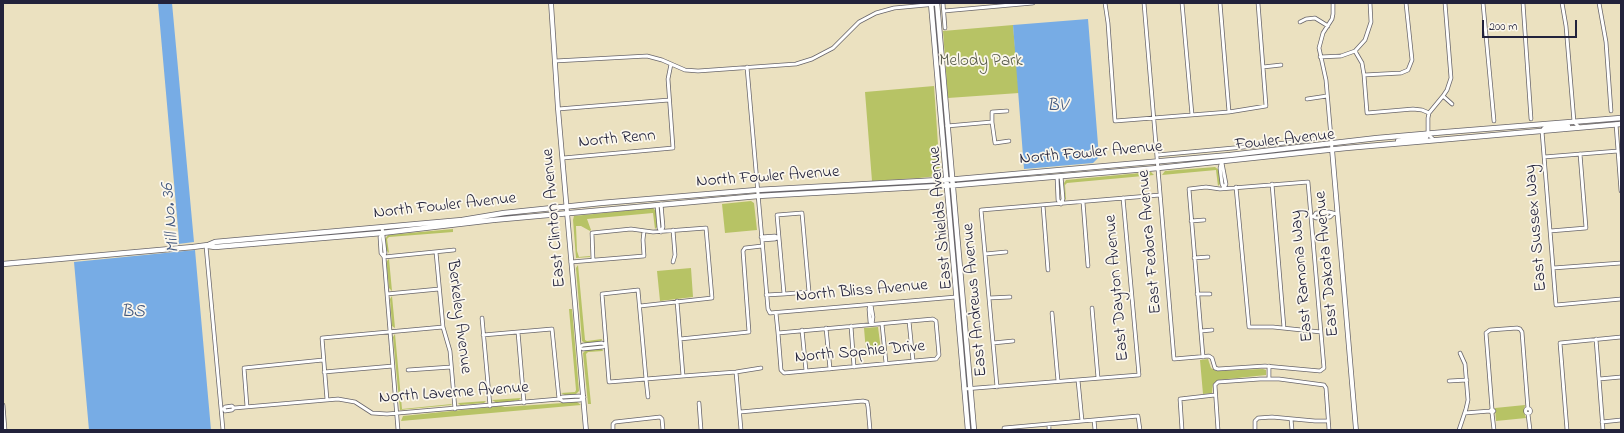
<!DOCTYPE html>
<style>
body{margin:0}
#map{position:relative;width:1624px;height:433px;overflow:hidden;background:#ebe1c0;font-family:"Indie Flower",sans-serif}
canvas{display:block}
.frame{position:absolute;inset:0;border:4px solid #22223b;pointer-events:none}
.scale{position:absolute;left:1482px;top:20px;width:95px;height:18px;box-sizing:border-box;border:2px solid #22223b;border-top:0;padding-left:5px;font-size:12px;line-height:14px;white-space:nowrap;color:#22223b;-webkit-text-stroke:3px #fbf7ec;paint-order:stroke}
</style>
<div id="map">
<canvas width="1624" height="433"></canvas>
<div class="frame"></div>
<div class="scale">200 m</div>
</div>
<script>
const context = document.querySelector('canvas').getContext('2d');
context.lineJoin = 'round';
function fill(path, color) { context.fillStyle = color; context.fill(path, 'evenodd'); }
const toPath = rows => new Path2D(rows.map(r => 'M' + r).join(''));
function stroke(path, color, width, dash) { context.strokeStyle = color; context.lineWidth = width; context.lineCap = dash ? 'butt' : 'round'; context.setLineDash(dash || []); context.stroke(path); }
function label(font, color, halo, rows, align = 'center') {
  context.font = font + ' "Indie Flower",sans-serif'; context.lineWidth = 3.5; context.setLineDash([]); context.textBaseline = 'middle'; context.strokeStyle = halo; context.fillStyle = color; for (const [text, x, y, turn = 0] of rows) {
    context.save(); context.translate(x, y); context.rotate((+turn || 0) * Math.PI / 180); context.textAlign = isNaN(turn) ? turn : align; if (halo) context.strokeText(text, 0, 0); context.fillText(text, 0, 0); context.restore();
  }
}
fill(toPath([
 [1013,25,1019,93,948,98,943,31],
 [934,86,940,174,937,176,919,178,872,181,865,92],
 [1215,167,1219,170,1220,184,1218,186,1216,170,1162,175,1165,171],
 [1151,172,1154,175,1067,183,1065,185,1066,200,1065,199,1064,183,1066,180],
 [751,201,754,203,757,230,725,233,722,204],
 [653,208,656,211,657,227,655,229,653,213,587,219,591,230,590,231,581,226,576,226,577,251,579,257,590,256,590,257,576,258,573,220,574,216],
 [453,229,453,232,389,237,387,239,389,253,386,250,385,239,388,235],
 [389,259,392,291,389,288,387,268,387,261],
 [578,265,585,340,587,341,602,339,601,342,585,343,582,341,576,268],
 [691,268,693,297,660,301,657,271],
 [392,296,395,328,392,326,390,299],
 [569,309,572,309,579,391,576,394,565,395,561,393,575,392,576,390],
 [878,327,881,350,866,352,864,328],
 [395,334,402,409,452,404,451,405,400,410,393,337],
 [602,349,603,351,588,352,586,354,591,404,588,404,583,353,586,350],
 [1208,359,1211,368,1216,371,1263,369,1266,370,1266,375,1218,380,1213,384,1212,393,1203,394,1200,360],
 [521,398,519,400,501,403,497,403,492,400],
 [486,401,484,403,460,405,458,403],
 [577,402,581,405,401,421,403,416,501,406,505,407],
 [1525,405,1524,412,1526,418,1496,421,1495,408]
]), '#b7c365');
fill(toPath([
 [158,3,172,3,194,242,178,244,179,239],
 [1088,19,1099,157,1093,163,1024,169,1013,25],
 [195,250,211,430,89,430,74,262]
]), '#77ace5');
const minor = toPath([
 [943,3,945,28],
 [1105,3,1108,23,1115,121,1229,112,1266,106,1258,3],
 [1144,3,1174,359,1209,356,1212,358,1215,368,1218,369,1265,366,1320,371,1324,368,1308,182,1220,189,1206,187,1189,189,1203,357],
 [1182,3,1192,115],
 [1220,3,1229,112],
 [1370,3,1371,22,1365,40,1355,51,1362,63,1364,75,1367,113,1413,109,1422,110,1429,113],
 [1445,3,1451,78,1447,90,1443,96,1452,104],
 [1483,3,1494,121],
 [1523,3,1531,119],
 [1562,3,1566,26,1574,122,1579,127],
 [1599,3,1606,42,1611,111],
 [944,11,1033,3],
 [1300,22,1306,19,1315,18,1328,26],
 [1320,57,1341,56,1355,51],
 [555,61,647,56,662,60,685,70,698,71,796,64,812,59,833,48,859,22,876,13,894,8,937,4],
 [747,67,768,309,770,313,956,297],
 [1263,67,1281,65],
 [1364,75,1401,73,1408,70,1412,60,1406,3],
 [1307,99,1327,96],
 [558,109,669,100],
 [992,122,995,143,1009,141],
 [1616,124,1621,191],
 [947,126,992,122,992,112,1007,111],
 [1542,131,1556,305,1621,299],
 [1434,140,1428,134,1428,118,1429,113,1443,96],
 [1332,149,1326,80,1319,48,1323,33,1332,19,1333,14,1333,3],
 [1157,155,1266,145,1304,141,1330,135],
 [1544,157,1618,151],
 [563,158,673,148,668,79,671,64],
 [1222,161,1220,168,1222,184,1224,188],
 [1222,163,1226,184,1224,188],
 [1057,177,1058,200,1061,204],
 [1272,184,1284,328],
 [1236,187,1249,327,1273,327,1321,332],
 [1083,202,1088,266],
 [661,204,663,227,661,232],
 [1061,204,1063,199,1061,176],
 [657,205,659,228,661,232],
 [1043,205,1048,270],
 [1312,216,1316,218,1330,217,1333,214],
 [1314,216,1316,213,1329,212,1337,214],
 [1191,221,1204,220],
 [382,227,385,253,384,255],
 [1550,231,1586,228,1580,154],
 [382,235,380,237,381,253,384,257,398,430],
 [761,237,775,236,777,237],
 [762,240,775,239,779,237],
 [206,246,223,430],
 [436,252,443,327,450,351,455,409],
 [985,254,1006,252],
 [384,257,454,250],
 [1194,258,1208,257],
 [593,260,592,233,631,229,653,232,706,228,712,298,640,306],
 [571,262,644,256,643,240,644,231],
 [673,262,675,255,673,230],
 [1553,268,1621,263],
 [387,294,439,289],
 [1197,294,1210,294],
 [766,295,784,294,809,292,802,213,777,215,784,294],
 [989,298,1010,297],
 [677,301,683,376],
 [870,305,869,309,870,322,872,324],
 [871,305,873,317,872,324],
 [1092,308,1098,378],
 [776,313,778,333,781,370,784,373,936,359,939,355,936,321,933,319,778,333],
 [1052,313,1058,381],
 [482,318,490,406],
 [909,321,913,361],
 [882,324,886,363],
 [851,326,854,367],
 [826,328,830,369],
 [802,330,806,371],
 [1201,331,1212,330],
 [518,332,524,403],
 [483,335,552,329,559,399],
 [680,339,749,332,743,251,745,248,762,246],
 [1596,339,1603,430],
 [993,343,1013,341],
 [579,347,583,345,602,343,606,345],
 [579,347,583,349,603,347,606,345],
 [408,370,451,367],
 [324,372,393,366],
 [736,372,741,430],
 [1269,379,1269,366],
 [1599,379,1621,377],
 [1078,380,1082,421],
 [1449,381,1467,380],
 [997,387,981,210,1160,195],
 [964,389,1139,375,1123,198],
 [648,397,646,379,638,290,602,294,609,382,683,376,736,372,761,368],
 [559,399,563,401,580,400,584,397],
 [327,400,322,338,443,327],
 [699,403,701,430],
 [3,405,5,430],
 [247,407,244,368,323,360],
 '1525.5 411a2.5 2.5 0 1 1 5 0a2.5 2.5 0 1 1-5 0Z',
 [221,409,224,409,225,411,232,410,234,408,338,399,355,402,372,413,387,414,559,399,562,397,579,396,583,397],
 [224,409,225,407,232,406,234,408],
 [1492,409,1486,333,1490,330,1517,328,1520,329,1522,332,1528,409],
 [740,412,863,401,867,402,868,407,870,430],
 [1465,413,1490,411,1492,409,1494,411,1492,413,1490,411],
 [1492,413,1494,430],
 [1528,414,1530,430],
 [1291,419,1292,430],
 [1094,420,1095,430],
 [1602,422,1621,420],
 [1049,424,1049,430],
 [613,430,613,424,615,422,660,417,662,419,663,430],
 [1004,430,1004,428,1138,416,1140,430],
 [1182,430,1180,399,1215,395],
 [1218,430,1215,385,1218,382,1260,379,1279,379,1324,385,1326,388,1329,430],
 [1255,430,1255,421,1258,418,1272,417,1315,421,1328,421],
 [1459,430,1466,409,1468,400,1465,364,1460,353],
 [1567,430,1560,343,1621,337]
]);
const tertiary = toPath([
 [551,3,558,109,586,430],
 [1332,149,1356,430]
]);
const secondary = toPath([
 [931,3,968,430],
 [937,3,974,430],
 [1544,129,1548,127,1568,126],
 [1398,141,1426,137,1428,134],
 [208,246,215,247,382,233,493,220,758,196,957,185,1158,168,1346,148,1621,124],
 [3,264,193,247,208,245,215,242,462,220,504,213,601,203,757,190,958,179,1230,155,1377,138,1446,132,1621,118]
]);
stroke(minor, '#68656a', 4.5);
stroke(tertiary, '#68656a', 5.5);
stroke(secondary, '#68656a', 6);
stroke(minor, '#fff', 3);
stroke(tertiary, '#fff', 4);
stroke(secondary, '#fff', 4.5);
label('17px', '#565a4a', '#fbf7ec', [
 ["Melody Park",981,62]
]);
label('17px', '#22223b', '#fbf7ec', [
 ["North Renn",617,140,-5],
 ["Fowler Avenue",1285,141,-6],
 ["North Fowler Avenue",1091,154,-5],
 ["North Fowler Avenue",768,178,-4],
 ["North Fowler Avenue",445,207,-6],
 ["East Clinton Avenue",555,218,-95],
 ["East Shields Avenue",942,218,-95],
 ["East Sussex Way",1537,228,-95],
 ["East Fedora Avenue",1151,242,-95],
 ["East Dakota Avenue",1328,264,-95],
 ["East Ramona Way",1303,276,-95],
 ["East Dayton Avenue",1118,288,-95],
 ["North Bliss Avenue",862,292,-5],
 ["East Andrews Avenue",976,300,-95],
 ["Berkeley Avenue",458,317,83],
 ["North Sophie Drive",860,353,-5],
 ["North Laverne Avenue",454,394,-4]
]);
label('italic 18px', '#44597f', '#fbf7ec', [
 ["BV",1057,107],
 ["Mill No. 36",172,218,-95],
 ["BS",133,313]
]);
</script>
